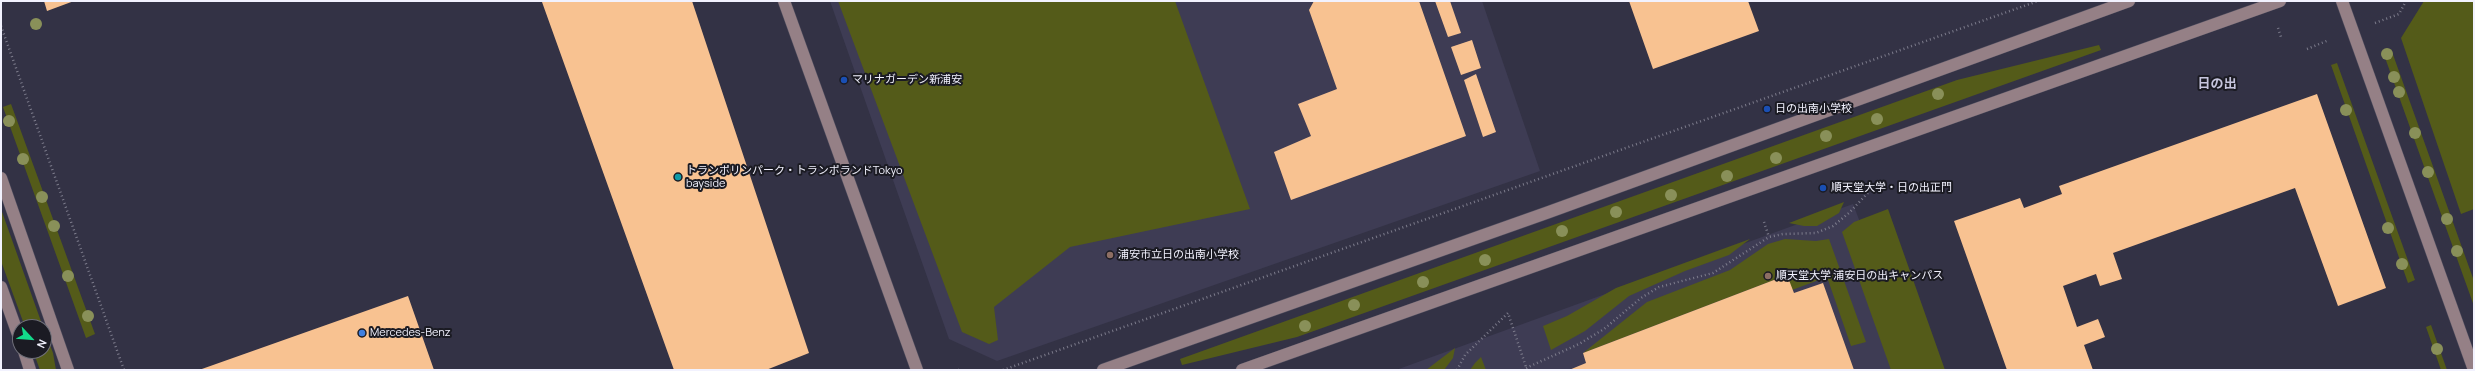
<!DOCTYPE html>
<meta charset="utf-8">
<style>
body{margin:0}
#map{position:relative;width:2475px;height:371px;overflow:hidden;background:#333245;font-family:Manrope,sans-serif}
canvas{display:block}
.frame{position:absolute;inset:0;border:2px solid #f2f2fe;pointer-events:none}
.north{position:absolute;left:12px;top:319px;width:40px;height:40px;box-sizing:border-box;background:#1b1b23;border:1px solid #71717b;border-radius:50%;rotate:116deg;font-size:11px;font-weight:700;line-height:16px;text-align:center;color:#f2f2fe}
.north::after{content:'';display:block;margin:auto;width:14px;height:18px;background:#13d98a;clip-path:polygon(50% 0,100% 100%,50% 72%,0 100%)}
</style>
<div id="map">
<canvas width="2475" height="371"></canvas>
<div class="frame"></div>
<div class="north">N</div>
</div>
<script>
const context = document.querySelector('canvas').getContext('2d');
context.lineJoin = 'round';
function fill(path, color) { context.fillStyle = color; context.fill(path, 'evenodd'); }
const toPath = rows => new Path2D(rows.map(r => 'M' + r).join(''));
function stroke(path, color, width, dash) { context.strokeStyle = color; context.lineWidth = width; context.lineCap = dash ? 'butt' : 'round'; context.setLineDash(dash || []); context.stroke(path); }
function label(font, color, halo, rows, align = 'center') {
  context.font = font + ' Manrope,"Noto Sans JP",sans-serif'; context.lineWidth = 4; context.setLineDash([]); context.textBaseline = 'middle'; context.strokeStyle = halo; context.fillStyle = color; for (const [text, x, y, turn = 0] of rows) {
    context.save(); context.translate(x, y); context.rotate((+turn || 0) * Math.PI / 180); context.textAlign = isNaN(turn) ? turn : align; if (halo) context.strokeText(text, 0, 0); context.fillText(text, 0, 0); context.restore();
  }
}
fill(toPath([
 [830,1,1482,1,1540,171,997,361,949,339],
 [1853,204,1917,370,1396,370]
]), '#3e3c54');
fill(toPath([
 [838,1,1175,1,1250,209,1070,247,994,307,998,340,989,344,962,332],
 [2424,1,2474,1,2474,209,2461,214,2401,38],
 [2099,45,2101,50,1297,337,1182,365,1180,359,1957,80],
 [2391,49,2474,281,2474,306,2383,52],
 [2337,63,2415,280,2408,283,2331,65],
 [11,104,95,334,86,338,3,107],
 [1844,202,1839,213,1817,226,1804,226,1789,223],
 [1,209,43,327,25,327,1,261],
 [1888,209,1945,370,1891,370,1842,232,1854,222],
 [1750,239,1729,255,1685,271,1629,296,1585,331,1551,350,1543,326,1567,316,1616,288],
 [1785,239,1816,241,1829,239,1866,342,1851,346,1827,277,1792,290,1787,275,1583,353,1647,302,1730,270,1768,244],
 [2431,325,2447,370,2441,370,2426,327],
 [44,329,53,353,56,370,40,370,33,351,44,351],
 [1455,348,1453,358,1444,370,1426,370],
 [1481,357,1486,370,1470,370,1475,363]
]), '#545b19');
fill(toPath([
 [44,1,74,1,47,11],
 [692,1,809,353,766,370,674,370,542,2],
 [1314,1,1419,1,1466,136,1291,200,1274,152,1311,136,1298,104,1337,89,1309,10],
 [1435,1,1450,1,1461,33,1448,37],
 [1629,1,1748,1,1759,31,1653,69],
 [1472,40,1481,68,1461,75,1451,47],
 [1476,74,1496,132,1483,137,1464,80],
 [2317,94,2386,288,2338,306,2295,188,2113,253,2122,279,2100,286,2096,274,2063,286,2077,327,2098,319,2105,337,2084,345,2093,370,2007,370,1954,221,2020,198,2024,208,2062,194,2059,186],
 [1787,275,1794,293,1823,283,1854,370,1569,370,1586,363,1583,353],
 [408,296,434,370,199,370]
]), '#f8c291');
const secondary = toPath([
 [784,1,917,370],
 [2342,1,2474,370],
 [1,178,68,370],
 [1,287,20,340],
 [24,351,30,370],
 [1103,370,1549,212,2129,1],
 [1242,370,2280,1]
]);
stroke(secondary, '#4f4d5e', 13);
stroke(toPath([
 [2375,23,2399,14,2406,1],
 [1,26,124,370],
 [2278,28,2281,37],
 [2307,49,2329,40],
 [1764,222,1769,237],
 [1526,368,1579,344,1604,329,1641,298,1659,287,1713,273,1769,237,1783,234,1816,233,1833,226,1849,213,1878,182],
 [958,370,960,370],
 [1003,370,2038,1],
 [1457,370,1465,355,1508,313,1527,370]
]), '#7d7c8c', 2.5, [1, 3]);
stroke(secondary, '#958086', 12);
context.fillStyle = '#899059';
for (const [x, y] of [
 [36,24],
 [2387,54],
 [2394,77],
 [2399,92],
 [1938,94],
 [2346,110],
 [1877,119],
 [9,121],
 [2415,133],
 [1826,136],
 [1776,158],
 [23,159],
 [2428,172],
 [1727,176],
 [1671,195],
 [42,197],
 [1616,212],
 [2447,219],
 [54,226],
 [2388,228],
 [1562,231],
 [2457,251],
 [1485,260],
 [2402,264],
 [68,276],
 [1423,282],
 [1354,305],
 [88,316],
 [1305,326],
 [2437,349]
]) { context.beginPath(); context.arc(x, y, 6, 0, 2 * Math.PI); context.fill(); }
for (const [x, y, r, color] of [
 [844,80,4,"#1a4fb4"],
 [1767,109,4,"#1a4fb4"],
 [678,177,4,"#0f9aa8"],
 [1823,188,4,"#1a4fb4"],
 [1110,255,4,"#8d6e63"],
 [1768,276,4,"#8d6e63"],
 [362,333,4,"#3f7fe0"]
]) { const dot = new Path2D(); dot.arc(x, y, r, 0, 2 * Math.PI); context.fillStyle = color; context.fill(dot); stroke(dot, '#1b1b23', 1.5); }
label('11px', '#f2f2fe', '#1b1b23', [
 ["マリナガーデン新浦安",852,80],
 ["日の出南小学校",1775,109],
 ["トランポリンパーク・トランポランドTokyo",686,171],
 ["bayside",686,184],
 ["順天堂大学・日の出正門",1831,188],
 ["浦安市立日の出南小学校",1118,255],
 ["順天堂大学 浦安日の出キャンパス",1776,276],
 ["Mercedes-Benz",370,333]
], 'left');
label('bold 13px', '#c6c5dd', '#1b1b23', [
 ["日の出",2217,84]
]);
</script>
